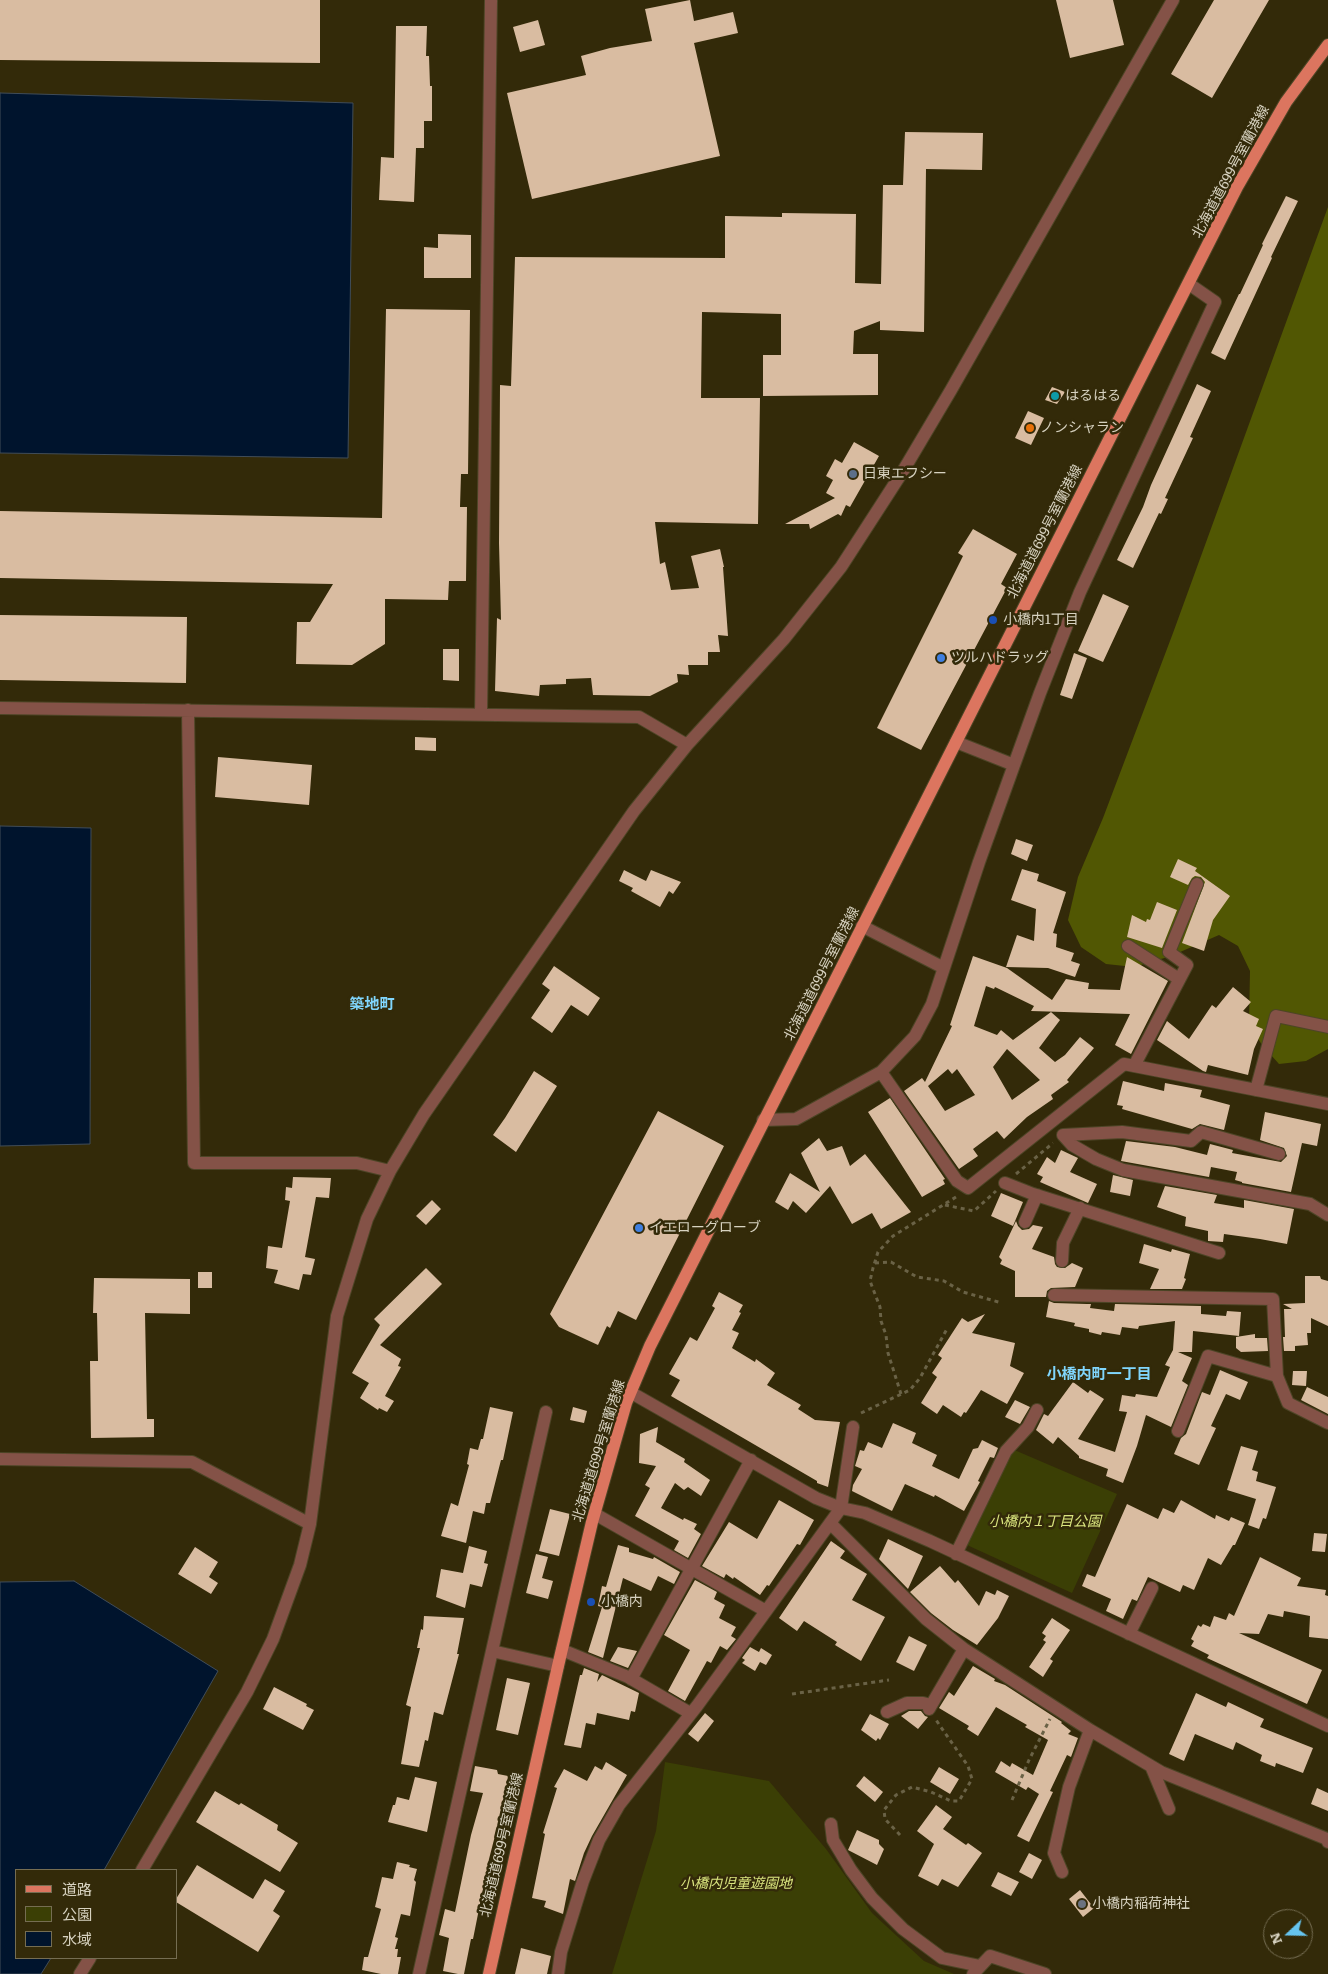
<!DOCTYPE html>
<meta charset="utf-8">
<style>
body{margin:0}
#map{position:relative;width:1328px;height:1974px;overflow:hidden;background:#332a09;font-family:Literata,"Noto Sans JP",serif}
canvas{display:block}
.legend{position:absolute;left:15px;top:1869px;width:162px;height:90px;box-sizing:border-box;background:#332a09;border:1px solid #756d52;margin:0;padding:6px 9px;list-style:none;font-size:15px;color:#d7d2c0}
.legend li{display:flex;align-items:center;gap:10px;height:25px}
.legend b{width:25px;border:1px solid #756d52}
.north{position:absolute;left:1263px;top:1909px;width:50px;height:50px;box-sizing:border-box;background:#332a09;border:1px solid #756d52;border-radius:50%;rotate:249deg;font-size:14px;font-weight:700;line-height:20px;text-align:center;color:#d7d2c0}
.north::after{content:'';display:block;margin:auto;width:18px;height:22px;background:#66c4ef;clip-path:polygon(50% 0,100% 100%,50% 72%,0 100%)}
</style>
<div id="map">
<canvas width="1328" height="1974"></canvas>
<ul class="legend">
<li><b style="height:6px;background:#dc755f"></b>道路</li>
<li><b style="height:14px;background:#3b3f05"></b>公園</li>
<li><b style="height:14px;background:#00142d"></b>水域</li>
</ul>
<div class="north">N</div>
</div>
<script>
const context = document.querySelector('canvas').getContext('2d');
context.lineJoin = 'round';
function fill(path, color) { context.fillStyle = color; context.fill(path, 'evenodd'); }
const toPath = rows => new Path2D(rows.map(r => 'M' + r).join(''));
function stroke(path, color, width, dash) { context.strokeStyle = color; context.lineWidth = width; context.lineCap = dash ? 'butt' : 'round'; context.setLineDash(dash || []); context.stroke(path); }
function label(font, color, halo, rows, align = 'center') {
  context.font = font + ' Literata,"Noto Sans JP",serif'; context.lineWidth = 5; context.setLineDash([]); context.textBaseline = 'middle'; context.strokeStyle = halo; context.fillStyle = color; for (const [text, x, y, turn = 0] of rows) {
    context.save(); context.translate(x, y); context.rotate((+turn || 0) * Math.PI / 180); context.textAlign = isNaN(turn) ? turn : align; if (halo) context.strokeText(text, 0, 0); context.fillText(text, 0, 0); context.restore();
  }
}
fill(toPath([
 [1012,1449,1117,1494,1072,1593,967,1545],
 [665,1762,769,1781,826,1849,872,1913,924,1961,954,1974,612,1974,656,1831]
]), '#3b3f05');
fill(toPath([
 [1328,207,1328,1049,1306,1061,1279,1064,1262,1045,1249,1024,1250,971,1238,946,1219,935,1171,956,1134,967,1106,964,1081,947,1068,920,1078,877,1103,818,1173,633]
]), '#515703');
const water = toPath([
 [0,93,353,103,348,458,0,453,0,93],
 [0,826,91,828,90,1144,0,1146,0,826],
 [74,1581,218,1671,104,1870,16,1870,16,1958,51,1958,41,1974,0,1974,0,1582,74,1581]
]);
fill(water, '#00142d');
stroke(water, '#404d59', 1);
fill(toPath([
 [0,0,320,0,320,63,0,60],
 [690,0,694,21,733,12,738,33,694,43,720,156,532,199,507,93,586,75,581,56,610,48,652,41,645,9],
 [1056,0,1113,0,1124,45,1070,58],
 [1214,0,1269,0,1212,98,1171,74],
 [538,20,545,45,520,52,513,27],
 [396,26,427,26,426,56,429,56,430,86,432,86,432,121,424,121,424,148,416,148,414,202,379,200,381,157,394,158],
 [905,132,983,133,982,170,926,169,924,332,880,330,880,321,854,331,853,354,878,354,878,395,763,396,763,355,781,355,781,314,702,312,701,398,760,398,758,524,655,522,660,564,665,562,671,590,699,588,691,556,720,549,724,567,723,567,728,636,718,635,720,652,708,652,708,665,688,665,689,675,677,674,678,682,650,696,593,695,591,678,566,679,566,684,540,685,539,696,495,691,497,618,501,620,499,543,500,385,511,386,515,257,725,258,725,216,782,217,782,213,856,214,855,283,881,284,883,185,903,185],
 [1286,196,1298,201,1271,257,1272,258,1225,360,1211,353,1239,294,1240,294,1263,245,1262,244],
 [438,234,471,235,471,278,424,278,424,247,438,248],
 [386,309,470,310,468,474,461,474,460,507,467,507,466,581,449,581,448,600,385,599,385,644,352,665,296,664,297,622,310,622,333,584,0,578,0,511,382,518],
 [1197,384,1211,391,1190,437,1193,438,1165,498,1168,499,1161,514,1159,513,1133,568,1117,560,1143,507,1151,485],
 [1052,387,1065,392,1057,404,1045,400],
 [1028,411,1044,418,1031,445,1015,438],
 [854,442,879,456,850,507,846,505,841,516,838,514,810,529,809,524,785,524,835,498,826,493,833,480,826,476,835,459,842,463],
 [973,529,1017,554,1001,584,1007,588,921,750,877,728,963,556,958,553],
 [1103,594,1129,606,1103,662,1078,651],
 [0,615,187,617,186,683,0,680],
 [443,649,459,649,459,681,443,680],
 [1074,653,1087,658,1072,699,1060,695],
 [415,737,436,738,436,751,415,750],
 [218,757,312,765,309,805,215,797],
 [1016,839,1033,845,1027,861,1011,854],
 [1178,859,1197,868,1195,871,1230,896,1213,920,1204,951,1182,943,1205,882,1201,877,1195,876,1192,878,1188,885,1170,877],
 [1022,869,1039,874,1037,881,1066,892,1053,933,1057,934,1056,947,1074,953,1071,961,1080,964,1075,977,1048,968,1006,967,1017,935,1034,941,1036,909,1011,900],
 [624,870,646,881,651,870,681,882,673,894,669,891,660,907,631,891,633,888,619,881],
 [1157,902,1177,910,1162,948,1127,937,1132,915,1146,922,1147,919,1150,920],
 [973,956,1007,968,1052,1000,1066,979,1089,983,1088,989,1120,990,1127,957,1168,981,1131,1054,1115,1045,1130,1014,1031,1011,1034,1006,995,987,994,989,986,986,974,1026,997,1035,1001,1030,1013,1040,1051,1012,1060,1020,1039,1048,1055,1062,1065,1055,1080,1037,1094,1048,1067,1080,1069,1082,1051,1095,1053,1099,1027,1117,1004,1139,997,1131,973,1149,978,1156,959,1169,904,1091,922,1078,925,1082,952,1026,950,1025],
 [1007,1049,1040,1080,1012,1100,993,1067],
 [948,1069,952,1074,957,1069,975,1095,945,1111,928,1086],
 [554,966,600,998,588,1016,571,1005,552,1033,531,1018,550,990,542,984],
 [1233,987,1251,1002,1243,1011,1259,1019,1256,1026,1263,1029,1254,1049,1248,1075,1208,1065,1206,1072,1203,1071,1157,1040,1167,1021,1189,1039,1212,1005,1216,1008],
 [534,1071,557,1086,516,1152,493,1135,505,1118],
 [1123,1081,1164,1091,1165,1083,1202,1090,1200,1097,1230,1105,1224,1130,1200,1124,1192,1129,1122,1109,1123,1106,1117,1105],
 [890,1098,945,1179,943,1180,945,1184,922,1197,868,1112],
 [658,1111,724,1146,636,1320,618,1311,610,1328,607,1326,598,1345,559,1327,550,1314],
 [1265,1112,1321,1124,1317,1146,1302,1143,1291,1192,1242,1183,1242,1182,1235,1180,1237,1172,1211,1167,1209,1177,1121,1161,1126,1141,1175,1147,1207,1155,1210,1144,1233,1150,1232,1153,1281,1162,1287,1156,1284,1148,1260,1140],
 [819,1138,827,1151,842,1146,850,1166,865,1154,911,1212,881,1229,872,1213,852,1224,830,1186,806,1213,793,1201,788,1210,775,1202,790,1173,820,1192,801,1153],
 [1061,1150,1078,1158,1070,1172,1097,1184,1088,1203,1040,1182,1043,1177,1037,1174,1047,1157,1055,1163],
 [1113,1175,1133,1180,1130,1196,1110,1192],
 [293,1177,331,1178,329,1198,316,1197,305,1257,315,1259,311,1275,303,1274,299,1290,274,1283,278,1270,266,1268,268,1246,282,1248,290,1201,285,1200,286,1187,292,1188],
 [1165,1186,1217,1195,1214,1203,1244,1208,1244,1200,1294,1209,1287,1244,1260,1239,1224,1234,1223,1242,1208,1241,1208,1231,1185,1226,1186,1217,1157,1207],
 [1001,1193,1023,1202,1013,1226,991,1216],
 [432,1200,441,1209,426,1225,416,1216],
 [1016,1221,1018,1226,1022,1230,1029,1229,1033,1225,1043,1227,1032,1249,1054,1257,1055,1264,1057,1267,1065,1268,1072,1263,1083,1268,1075,1287,1051,1288,1047,1291,1046,1297,1015,1297,1015,1271,1000,1264,1002,1260,999,1257],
 [1144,1244,1171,1252,1172,1249,1190,1254,1184,1278,1186,1279,1182,1289,1150,1289,1159,1269,1139,1263],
 [426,1268,442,1284,380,1345,401,1359,398,1366,401,1367,385,1396,394,1401,387,1412,379,1408,378,1410,360,1398,369,1383,352,1373,380,1325,374,1319],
 [198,1272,212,1272,212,1288,198,1288],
 [1305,1276,1320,1276,1321,1279,1328,1281,1328,1326,1311,1318,1311,1333,1307,1333,1308,1345,1295,1346,1295,1351,1284,1351,1283,1337,1285,1337,1284,1309,1292,1309,1283,1304,1305,1303],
 [94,1278,190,1279,190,1314,145,1313,147,1419,154,1419,154,1437,91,1438,90,1361,98,1361,97,1313,93,1313],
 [719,1292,743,1305,739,1312,741,1313,732,1330,739,1333,732,1348,755,1362,756,1359,775,1373,767,1385,801,1405,798,1409,815,1420,840,1422,828,1487,817,1483,817,1481,671,1396,680,1380,669,1374,690,1337,697,1341,715,1308,712,1306],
 [1049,1301,1054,1303,1087,1304,1091,1304,1090,1308,1114,1311,1115,1304,1201,1306,1201,1314,1226,1316,1227,1311,1241,1312,1239,1336,1193,1331,1192,1352,1178,1352,1192,1358,1182,1381,1188,1385,1171,1427,1146,1415,1137,1446,1123,1483,1106,1476,1108,1469,1079,1458,1079,1456,1058,1437,1053,1444,1036,1430,1044,1414,1048,1416,1073,1382,1088,1393,1090,1390,1104,1399,1078,1439,1115,1452,1127,1412,1119,1411,1122,1395,1135,1397,1136,1394,1157,1397,1170,1367,1165,1365,1173,1350,1175,1321,1139,1326,1138,1329,1122,1327,1120,1335,1102,1332,1101,1335,1089,1332,1089,1329,1074,1326,1075,1323,1046,1317],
 [985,1314,972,1333,1015,1343,1010,1366,1024,1373,1007,1404,981,1390,966,1413,964,1412,961,1417,943,1405,937,1414,921,1403,937,1377,932,1373,942,1358,938,1355,962,1318,968,1322],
 [1255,1334,1255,1338,1267,1338,1268,1351,1241,1352,1236,1348,1236,1337],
 [1220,1370,1248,1382,1240,1400,1226,1394,1211,1426,1216,1428,1199,1465,1174,1454,1181,1438,1186,1434,1202,1392,1210,1395],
 [1293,1371,1307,1371,1306,1386,1292,1385],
 [1307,1387,1328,1397,1328,1414,1301,1400],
 [1015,1400,1030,1407,1020,1424,1005,1417],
 [490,1407,513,1412,503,1460,501,1460,490,1503,486,1503,484,1514,473,1511,466,1543,441,1536,451,1503,458,1506,469,1465,467,1464,470,1448,478,1450,481,1439,483,1439],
 [573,1407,587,1411,584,1423,570,1420],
 [893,1423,916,1433,912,1443,937,1455,932,1466,959,1479,973,1449,978,1448,982,1440,998,1448,994,1458,990,1457,978,1481,980,1482,964,1511,935,1495,934,1497,905,1484,892,1511,852,1491,853,1485,862,1469,855,1466,860,1450,864,1451,868,1442,882,1448],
 [658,1427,656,1442,685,1459,684,1462,710,1480,701,1496,688,1487,684,1490,675,1483,661,1508,683,1520,684,1518,697,1524,694,1529,701,1534,688,1558,674,1550,679,1541,635,1516,650,1488,645,1485,656,1466,639,1463,640,1434],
 [1241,1446,1258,1451,1252,1470,1258,1472,1256,1481,1276,1487,1266,1519,1263,1518,1259,1529,1248,1525,1256,1499,1227,1490],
 [779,1500,814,1520,800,1545,797,1544,769,1586,767,1585,760,1595,734,1577,733,1579,726,1574,724,1578,702,1566,729,1522,757,1539],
 [1181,1500,1215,1519,1216,1515,1229,1521,1231,1517,1245,1523,1235,1545,1233,1545,1221,1565,1208,1558,1194,1590,1183,1585,1180,1592,1148,1577,1137,1601,1132,1599,1123,1619,1106,1611,1111,1599,1082,1586,1087,1574,1095,1577,1127,1504,1158,1519,1163,1508,1174,1513],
 [550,1509,570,1514,559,1556,539,1551],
 [1314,1533,1327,1534,1325,1552,1312,1551],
 [888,1539,923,1556,908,1589,879,1559],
 [831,1541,845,1551,840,1558,867,1574,852,1600,885,1617,861,1661,835,1645,837,1642,804,1621,797,1631,779,1618],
 [618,1545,629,1548,629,1552,653,1559,654,1557,680,1572,674,1584,658,1576,651,1591,623,1578,603,1658,588,1652,602,1607,598,1606,602,1586,606,1587],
 [469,1546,487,1551,484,1563,488,1564,482,1587,470,1584,465,1608,436,1597,441,1569,463,1573],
 [195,1547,218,1562,209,1577,218,1583,211,1594,178,1574],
 [536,1554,548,1557,542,1578,553,1581,548,1599,526,1593],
 [1260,1557,1301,1578,1297,1586,1326,1590,1325,1595,1328,1596,1328,1639,1309,1637,1310,1616,1284,1611,1283,1617,1268,1614,1259,1634,1239,1633,1322,1670,1307,1704,1207,1658,1209,1655,1191,1646,1194,1641,1191,1639,1198,1625,1201,1627,1203,1624,1210,1627,1214,1616,1226,1620,1229,1613,1234,1616],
 [940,1566,955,1583,958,1580,979,1606,986,1591,995,1595,997,1590,1009,1596,998,1618,977,1645,953,1630,931,1613,910,1592],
 [695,1580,717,1592,714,1599,725,1605,719,1618,736,1627,731,1636,736,1639,727,1650,720,1646,711,1663,707,1661,685,1701,668,1691,690,1650,664,1635],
 [424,1616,464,1618,457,1654,459,1654,443,1715,434,1712,428,1741,425,1740,419,1767,401,1764,411,1707,406,1705,420,1648,417,1648,421,1629,423,1630],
 [1052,1618,1070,1630,1050,1659,1053,1661,1043,1677,1029,1667,1046,1642,1043,1640,1046,1636,1042,1633],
 [909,1636,927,1645,914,1671,896,1662],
 [618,1647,637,1651,628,1668,610,1661],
 [750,1647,759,1652,761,1648,772,1655,766,1665,760,1662,755,1671,742,1663,745,1660,742,1658],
 [973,1666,995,1679,994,1681,1005,1685,1062,1722,1061,1723,1071,1731,1068,1734,1078,1738,1071,1757,1067,1755,1050,1791,1053,1792,1029,1842,1017,1836,1039,1794,1028,1787,1026,1790,995,1772,1001,1761,1010,1767,1012,1763,1033,1775,1048,1740,1025,1727,1027,1725,996,1707,978,1736,967,1729,969,1726,939,1708,949,1692,954,1696],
 [584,1668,599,1674,597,1682,602,1675,639,1693,635,1712,631,1711,629,1720,597,1713,595,1725,586,1723,581,1748,564,1745,580,1675,582,1675],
 [507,1678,530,1683,518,1735,496,1730],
 [274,1687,307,1704,306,1706,314,1710,303,1730,263,1709],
 [1196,1693,1226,1707,1228,1702,1264,1719,1260,1727,1313,1748,1303,1773,1276,1763,1275,1767,1260,1761,1262,1755,1236,1742,1233,1750,1195,1734,1184,1761,1169,1754],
 [909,1711,921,1711,925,1716,928,1717,918,1729,901,1716],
 [705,1713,714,1721,698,1742,688,1734],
 [870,1714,889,1724,880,1740,878,1738,876,1741,861,1730],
 [606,1762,627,1775,592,1836,584,1853,575,1881,570,1879,563,1914,544,1907,546,1901,532,1898,545,1834,543,1833,557,1788,554,1787,564,1769,587,1781,595,1766,602,1770],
 [475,1766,497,1770,498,1774,508,1776,504,1801,489,1859,473,1939,471,1939,464,1974,458,1974,443,1971,449,1938,439,1935,445,1909,455,1912,471,1835,483,1793,470,1791],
 [939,1767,959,1779,950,1794,930,1782],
 [864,1776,883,1792,875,1802,856,1786],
 [415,1777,437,1782,427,1832,388,1822,393,1805,395,1805,397,1797,409,1800],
 [1317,1788,1328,1793,1328,1811,1311,1804],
 [215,1791,239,1805,241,1803,278,1825,277,1830,298,1843,280,1872,196,1822],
 [936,1805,952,1817,943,1829,966,1845,968,1843,982,1853,958,1887,942,1879,938,1886,918,1876,934,1844,917,1831],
 [857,1830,879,1840,879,1844,884,1849,877,1865,848,1850],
 [1029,1853,1042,1860,1032,1879,1019,1872],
 [397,1862,410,1865,409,1867,417,1869,414,1880,416,1882,410,1916,401,1914,395,1937,398,1938,395,1949,398,1949,397,1957,401,1957,398,1974,381,1974,362,1970,364,1957,368,1957,381,1909,375,1907,382,1877,393,1879],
 [197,1865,253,1899,265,1879,285,1891,273,1911,280,1916,258,1952,176,1902,176,1899],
 [998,1872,1019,1882,1011,1896,991,1886],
 [1080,1890,1094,1908,1083,1917,1069,1899],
 [521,1948,551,1956,547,1974,515,1974]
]), '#d9bca1');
const minor = toPath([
 [0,708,639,717,687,745],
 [188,710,194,1163,357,1163,390,1171],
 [481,715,491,0],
 [956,742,1014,765],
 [862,926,944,968],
 [1128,946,1179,979],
 [1134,1066,1187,965,1169,952,1197,884],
 [881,1072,957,1181,968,1188,1124,1064,1328,1104],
 [1256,1090,1276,1016,1328,1027],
 [763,1120,796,1119,881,1072,915,1036,932,1004,979,862,1040,693,1080,592,1215,302,1189,284],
 [1063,1135,1072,1145,1096,1159,1123,1170,1310,1204,1328,1215],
 [1063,1135,1122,1132,1191,1141,1201,1132,1279,1154],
 [1005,1183,1033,1194,1219,1253],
 [1025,1222,1037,1195],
 [1062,1261,1063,1243,1080,1208],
 [1054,1295,1273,1299,1277,1376,1288,1403,1328,1423],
 [630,1392,816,1498,841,1508,865,1513,930,1541,1328,1726],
 [1178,1431,1208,1356,1277,1376],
 [0,1459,192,1462,310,1524],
 [595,1514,766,1611],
 [830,1523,926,1619,964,1649,1090,1730,1161,1772,1327,1839,1328,1842],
 [956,1554,1006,1451,1028,1427,1037,1410],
 [1129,1634,1152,1588],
 [562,1650,628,1677,690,1713],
 [492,1651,558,1666],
 [631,1679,751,1460],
 [929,1709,964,1649],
 [887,1712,907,1703,923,1703,931,1705],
 [1151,1766,1169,1809],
 [831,1824,833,1840,851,1870,872,1898,903,1929,942,1958,980,1966],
 [142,1870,247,1692,273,1639,300,1565,310,1524,337,1316,367,1219,390,1171,424,1114,634,811,687,745,784,639,841,567,903,471,951,390,1173,0],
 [1062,1872,1054,1853,1069,1787,1090,1730],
 [80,1974,90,1958],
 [419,1974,546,1412],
 [558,1974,561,1952,583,1881,599,1840,619,1805,697,1706,841,1508,853,1427],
 [973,1974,990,1956,1045,1974]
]);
const major = toPath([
 [489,1974,558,1666,592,1522,626,1403,650,1346,1237,187,1286,102,1328,45]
]);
stroke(minor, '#4d4526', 14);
stroke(major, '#4d4526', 14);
stroke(toPath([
 [1016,1174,1053,1143],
 [945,1205,974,1211,996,1191],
 [875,1263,891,1262,917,1277,944,1281,963,1292,1002,1303],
 [901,1394,888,1353,886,1335,881,1321,880,1307,870,1281,873,1268,878,1252,893,1236,956,1197],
 [861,1413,910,1390,920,1378,948,1327],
 [792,1694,889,1680],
 [1012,1800,1029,1760,1050,1719],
 [900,1835,885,1819,884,1810,896,1795,912,1787,931,1792,951,1801,959,1801,972,1779,968,1766,936,1720]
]), '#6a6246', 3, [4, 4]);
stroke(minor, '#845247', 12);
stroke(major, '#dc755f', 12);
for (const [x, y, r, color] of [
 [1055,396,5,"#0f9aa8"],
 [1030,428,5,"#e8710a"],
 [853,474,5,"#5c6f8a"],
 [993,620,5,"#1a4fb4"],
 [941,658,5,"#3f7fe0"],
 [639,1228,5,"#3f7fe0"],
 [591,1602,5,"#1a4fb4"],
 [1082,1904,5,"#6b7280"]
]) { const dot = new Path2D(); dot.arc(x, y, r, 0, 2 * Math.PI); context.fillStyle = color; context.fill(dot); stroke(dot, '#332a09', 2); }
label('14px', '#d7d2c0', '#332a09', [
 ["北海道道699号室蘭港線",1231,172,-62],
 ["北海道道699号室蘭港線",1045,532,-63],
 ["北海道道699号室蘭港線",822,974,-63],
 ["北海道道699号室蘭港線",599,1451,-73],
 ["北海道道699号室蘭港線",502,1845,-77]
]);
label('14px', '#d7d2c0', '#332a09', [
 ["はるはる",1065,396],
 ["ノンシャラン",1040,428],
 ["日東エフシー",863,474],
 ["小橋内1丁目",1003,620],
 ["ツルハドラッグ",951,658],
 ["イエローグローブ",649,1228],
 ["小橋内",601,1602],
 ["小橋内稲荷神社",1092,1904]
], 'left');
label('italic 14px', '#d9e47e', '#332a09', [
 ["小橋内１丁目公園",1045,1522],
 ["小橋内児童遊園地",736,1884]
]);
label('bold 15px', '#80d6fd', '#332a09', [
 ["築地町",372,1005],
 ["小橋内町一丁目",1099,1375]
]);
</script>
